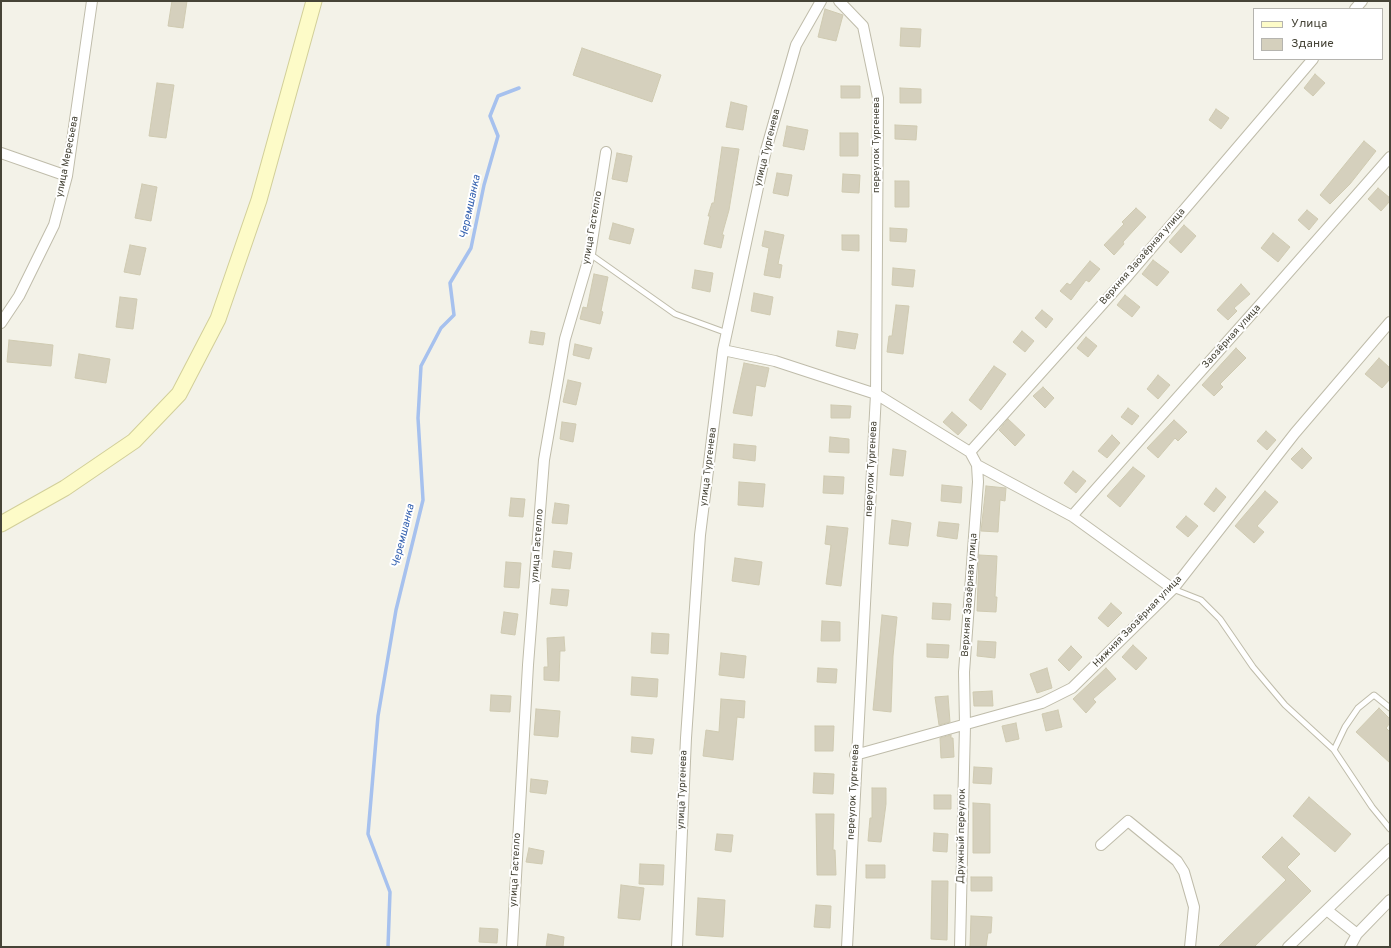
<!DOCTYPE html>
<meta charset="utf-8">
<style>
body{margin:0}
#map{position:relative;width:1391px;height:948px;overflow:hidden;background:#f3f2e8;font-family:Overpass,sans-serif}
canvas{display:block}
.frame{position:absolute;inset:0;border:2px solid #464437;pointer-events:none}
.legend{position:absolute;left:1253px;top:8px;width:130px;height:52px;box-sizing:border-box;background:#fff;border:1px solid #b5b4af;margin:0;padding:5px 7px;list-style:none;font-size:12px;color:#464437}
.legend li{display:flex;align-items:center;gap:8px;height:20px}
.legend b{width:20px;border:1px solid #b5b4af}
</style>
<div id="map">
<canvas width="1391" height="948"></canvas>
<div class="frame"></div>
<ul class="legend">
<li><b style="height:5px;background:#fdfbc8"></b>Улица</li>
<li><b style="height:11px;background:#d5d0bd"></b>Здание</li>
</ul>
</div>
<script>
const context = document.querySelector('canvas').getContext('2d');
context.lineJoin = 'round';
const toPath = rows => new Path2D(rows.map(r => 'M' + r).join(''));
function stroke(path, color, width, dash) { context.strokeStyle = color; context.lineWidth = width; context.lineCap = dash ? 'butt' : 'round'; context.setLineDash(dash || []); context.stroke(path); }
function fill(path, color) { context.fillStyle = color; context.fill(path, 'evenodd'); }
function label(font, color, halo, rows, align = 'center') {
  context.font = font + ' Overpass,sans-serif'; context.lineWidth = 4; context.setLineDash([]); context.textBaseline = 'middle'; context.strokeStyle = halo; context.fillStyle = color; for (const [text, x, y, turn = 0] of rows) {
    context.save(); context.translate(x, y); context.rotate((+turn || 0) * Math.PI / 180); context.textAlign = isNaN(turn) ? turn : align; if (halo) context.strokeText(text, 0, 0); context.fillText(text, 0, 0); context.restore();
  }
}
stroke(toPath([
 [388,947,390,892,368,834,378,716,396,610,423,500,418,418,421,366,441,328,454,315,450,283,471,248,484,185,498,136,490,116,498,96,519,88]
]), '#a6c1ee', 3.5);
const building = toPath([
 [172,1,187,1,183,28,168,26,172,1],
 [825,9,843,15,836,41,818,37,825,9],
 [901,28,921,29,920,47,900,46,901,28],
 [582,48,661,75,652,102,573,75,582,48],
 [1315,74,1325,83,1313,96,1304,88,1315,74],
 [157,83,174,85,166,138,149,136,157,83],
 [841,86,860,86,860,98,841,98,841,86],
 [900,88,921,89,921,103,900,103,900,88],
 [731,102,747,106,743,130,726,127,731,102],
 [1216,109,1229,118,1221,129,1209,120,1216,109],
 [895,125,917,126,916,140,895,139,895,125],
 [787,126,808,130,804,150,783,146,787,126],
 [840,133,858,133,858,156,840,156,840,133],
 [1364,141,1376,151,1350,184,1330,204,1320,195,1364,141],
 [722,147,739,149,729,210,722,235,724,235,721,248,704,244,710,216,708,216,712,203,714,203,722,147],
 [617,153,632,156,627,182,612,179,617,153],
 [777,173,792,175,788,196,773,193,777,173],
 [843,174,860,175,859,193,842,192,843,174],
 [895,181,909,181,909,207,895,207,895,181],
 [142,184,157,187,151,221,135,218,142,184],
 [1378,188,1390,198,1390,201,1381,211,1368,199,1378,188],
 [1136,208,1146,217,1123,242,1124,244,1114,255,1104,245,1124,224,1122,222,1136,208],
 [1307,210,1318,219,1309,230,1298,220,1307,210],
 [613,223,634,229,630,244,609,239,613,223],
 [1184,225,1196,236,1181,253,1169,242,1184,225],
 [890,228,907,229,906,242,890,241,890,228],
 [765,231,784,235,778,264,782,265,780,278,764,275,769,248,762,246,765,231],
 [1273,233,1290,247,1278,262,1261,248,1273,233],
 [842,235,859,235,859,251,842,250,842,235],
 [130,245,146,248,140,275,124,272,130,245],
 [1153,260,1169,272,1157,286,1142,274,1153,260],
 [1090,261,1100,269,1089,282,1086,280,1071,300,1060,291,1067,283,1070,285,1090,261],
 [893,268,915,270,913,287,892,285,893,268],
 [695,270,713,273,710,292,692,288,695,270],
 [594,274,608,277,601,311,603,312,600,324,580,319,583,307,587,308,594,274],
 [1241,284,1250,294,1234,308,1237,311,1228,320,1217,310,1241,284],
 [754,293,773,297,770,315,751,311,754,293],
 [1125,295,1140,307,1132,317,1117,305,1125,295],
 [120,297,137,299,133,329,116,327,120,297],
 [896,305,909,306,903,354,887,352,889,336,892,336,896,305],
 [1042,310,1053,319,1046,328,1035,318,1042,310],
 [531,331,545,333,543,345,529,343,531,331],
 [838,331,858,334,855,349,836,346,838,331],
 [1022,331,1034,341,1025,352,1013,342,1022,331],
 [1086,337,1097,346,1088,357,1077,348,1086,337],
 [9,340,53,345,51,366,7,362,9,340],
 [575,344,592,348,589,359,573,355,575,344],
 [1236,348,1246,358,1220,384,1223,387,1214,396,1202,385,1236,348],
 [79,354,110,359,106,383,75,378,79,354],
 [1379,358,1390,368,1390,379,1382,388,1365,374,1379,358],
 [744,363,769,368,765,387,756,385,752,416,733,413,744,363],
 [994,366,1006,374,981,410,969,400,994,366],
 [1158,375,1170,385,1158,399,1147,389,1158,375],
 [568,380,581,383,576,405,563,402,568,380],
 [1043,387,1054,398,1045,408,1033,396,1043,387],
 [831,405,851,406,850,418,831,418,831,405],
 [1128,408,1139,416,1132,425,1121,417,1128,408],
 [952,412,967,425,958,435,943,422,952,412],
 [1008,419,1025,435,1015,446,999,430,1008,419],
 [1174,420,1187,432,1178,441,1175,438,1158,458,1147,448,1174,420],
 [562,422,576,424,573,442,560,439,562,422],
 [1266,431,1276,440,1267,450,1257,441,1266,431],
 [1112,435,1120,443,1107,458,1098,451,1112,435],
 [830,437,849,439,849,453,829,452,830,437],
 [734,444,756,446,755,461,733,458,734,444],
 [1302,448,1312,458,1302,469,1291,459,1302,448],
 [893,449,906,451,903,476,890,475,893,449],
 [1133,467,1145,476,1120,507,1107,496,1133,467],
 [1073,471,1086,481,1076,493,1064,483,1073,471],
 [824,476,844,477,843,494,823,493,824,476],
 [739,482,765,484,763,507,738,505,739,482],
 [942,485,962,487,961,503,941,501,942,485],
 [986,486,1006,488,1005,501,1000,500,998,532,981,531,986,486],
 [1216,488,1226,497,1214,512,1204,504,1216,488],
 [1265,491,1278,502,1257,526,1264,532,1254,543,1235,526,1265,491],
 [511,498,525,499,523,517,509,516,511,498],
 [555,503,569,505,567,524,552,523,555,503],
 [1186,516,1198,526,1188,537,1176,527,1186,516],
 [892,520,911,523,908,546,889,544,892,520],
 [939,522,959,524,957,539,937,536,939,522],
 [827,526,848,528,841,586,826,584,831,545,825,544,827,526],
 [554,551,572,553,570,569,552,567,554,551],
 [979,555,997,556,995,597,997,597,996,612,977,611,979,555],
 [735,558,762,562,759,585,732,581,735,558],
 [506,562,521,563,519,588,504,587,506,562],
 [552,589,569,590,567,606,550,604,552,589],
 [933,603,951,604,950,620,932,619,933,603],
 [1111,603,1122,613,1108,627,1098,618,1111,603],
 [504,612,518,614,515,635,501,633,504,612],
 [882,615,897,617,893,656,891,712,873,710,882,615],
 [822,621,840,622,840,641,821,641,822,621],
 [652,633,669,634,668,654,651,653,652,633],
 [564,637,565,651,560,651,559,681,544,680,544,667,548,667,547,638,564,637],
 [978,641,996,642,995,658,977,656,978,641],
 [927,644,949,645,948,658,927,657,927,644],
 [1133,645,1147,658,1136,670,1122,657,1133,645],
 [1071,646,1082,657,1069,671,1058,660,1071,646],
 [721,653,746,656,744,678,719,675,721,653],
 [818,668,837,669,836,683,817,682,818,668],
 [1047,668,1052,688,1037,693,1030,674,1047,668],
 [1106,668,1116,679,1093,699,1096,702,1086,713,1073,699,1106,668],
 [632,677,658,679,657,697,631,695,632,677],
 [992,691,993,706,974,706,973,692,992,691],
 [491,695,511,696,510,712,490,711,491,695],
 [948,696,950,722,939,725,935,697,948,696],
 [721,699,745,701,744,718,737,717,733,760,703,756,706,730,719,732,721,699],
 [1379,708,1390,719,1390,723,1386,728,1390,732,1390,763,1356,732,1379,708],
 [536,709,560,711,558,737,534,735,536,709],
 [1058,710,1062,727,1046,731,1042,714,1058,710],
 [1016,723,1019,739,1006,742,1002,726,1016,723],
 [815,726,834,726,833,751,815,751,815,726],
 [951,735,951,738,953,738,954,757,941,758,940,738,951,735],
 [632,737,654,739,652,754,631,752,632,737],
 [974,767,992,768,991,784,973,783,974,767],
 [814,773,834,774,833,794,813,793,814,773],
 [531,779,548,781,546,794,530,792,531,779],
 [872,788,886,788,886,804,881,842,868,841,870,818,872,818,872,788],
 [934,795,951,795,951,809,934,809,934,795],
 [1309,797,1351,834,1335,852,1293,816,1309,797],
 [973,803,990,804,990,853,973,853,973,803],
 [816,814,834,814,833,850,835,850,836,875,817,875,816,814],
 [934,833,948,834,947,852,933,851,934,833],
 [717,834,733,835,731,852,715,850,717,834],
 [1282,837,1300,854,1287,867,1311,891,1254,947,1218,947,1286,880,1262,857,1282,837],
 [529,848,544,851,542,864,526,862,529,848],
 [640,864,664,865,663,885,639,884,640,864],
 [866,865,885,865,885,878,866,878,866,865],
 [971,877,992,877,992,891,971,891,971,877],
 [932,881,948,881,947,940,931,939,932,881],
 [621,885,644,888,640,920,618,918,621,885],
 [698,898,725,900,723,937,696,935,698,898],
 [816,905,831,906,830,928,814,927,816,905],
 [971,916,992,917,991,933,988,933,986,947,970,947,971,916],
 [480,928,498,929,497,943,479,942,480,928],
 [548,934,564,937,563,947,546,947,548,934]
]);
fill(building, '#d5d0bd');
stroke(building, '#cfcab1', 1);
const lane = toPath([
 [590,254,675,314,727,333],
 [1173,589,1201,600,1220,619,1253,667,1285,705,1334,750,1372,807,1390,829],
 [1334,750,1345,727,1358,708,1374,695,1390,708]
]);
const street = toPath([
 [839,1,863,26,878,98,876,394,847,947],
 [1355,9,1362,1],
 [1,153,67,176],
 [1,323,19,296,54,225,67,176,92,1],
 [723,350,775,361,876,394,970,452,977,465,1072,516,1173,589],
 [970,452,1125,279,1313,59],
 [1072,516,1266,298,1390,157],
 [855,755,1042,703,1072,688,1173,589,1295,433,1390,322],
 [1101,845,1128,821,1177,861,1184,872,1194,907,1190,947],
 [1328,911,1357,934],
 [512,947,528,665,544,460,565,339,590,254,606,152],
 [677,947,686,738,700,535,723,350,766,150,796,45,821,1],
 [960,947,965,725,964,672,978,482,977,465],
 [1288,947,1390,849],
 [1350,947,1357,934,1390,900]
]);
const secondary = toPath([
 [1,524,65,488,134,441,179,394,218,319,259,200,314,1]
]);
stroke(lane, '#bfbcaa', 7);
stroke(street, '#bfbcaa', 12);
stroke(secondary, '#d2cf99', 17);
stroke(lane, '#fff', 5);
stroke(street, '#fff', 10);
stroke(secondary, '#fdfbc8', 15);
label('10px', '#464437', '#fff', [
 ["переулок Тургенева",877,145,-90],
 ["улица Тургенева",768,148,-76],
 ["улица Мересьева",68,157,-79],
 ["улица Гастелло",593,228,-80],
 ["Верхняя Заозёрная улица",1143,257,-49],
 ["Заозёрная улица",1232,337,-48],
 ["улица Тургенева",709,467,-83],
 ["переулок Тургенева",872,469,-87],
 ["улица Гастелло",538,546,-86],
 ["Верхняя Заозёрная улица",970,595,-86],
 ["Нижняя Заозёрная улица",1138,622,-46],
 ["улица Тургенева",683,790,-88],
 ["переулок Тургенева",854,792,-87],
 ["Дружный переулок",962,836,-89],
 ["улица Гастелло",516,870,-87]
]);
label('italic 11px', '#3360af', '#fff', [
 ["Черемшанка",471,207,-78],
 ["Черемшанка",404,536,-76]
]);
</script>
